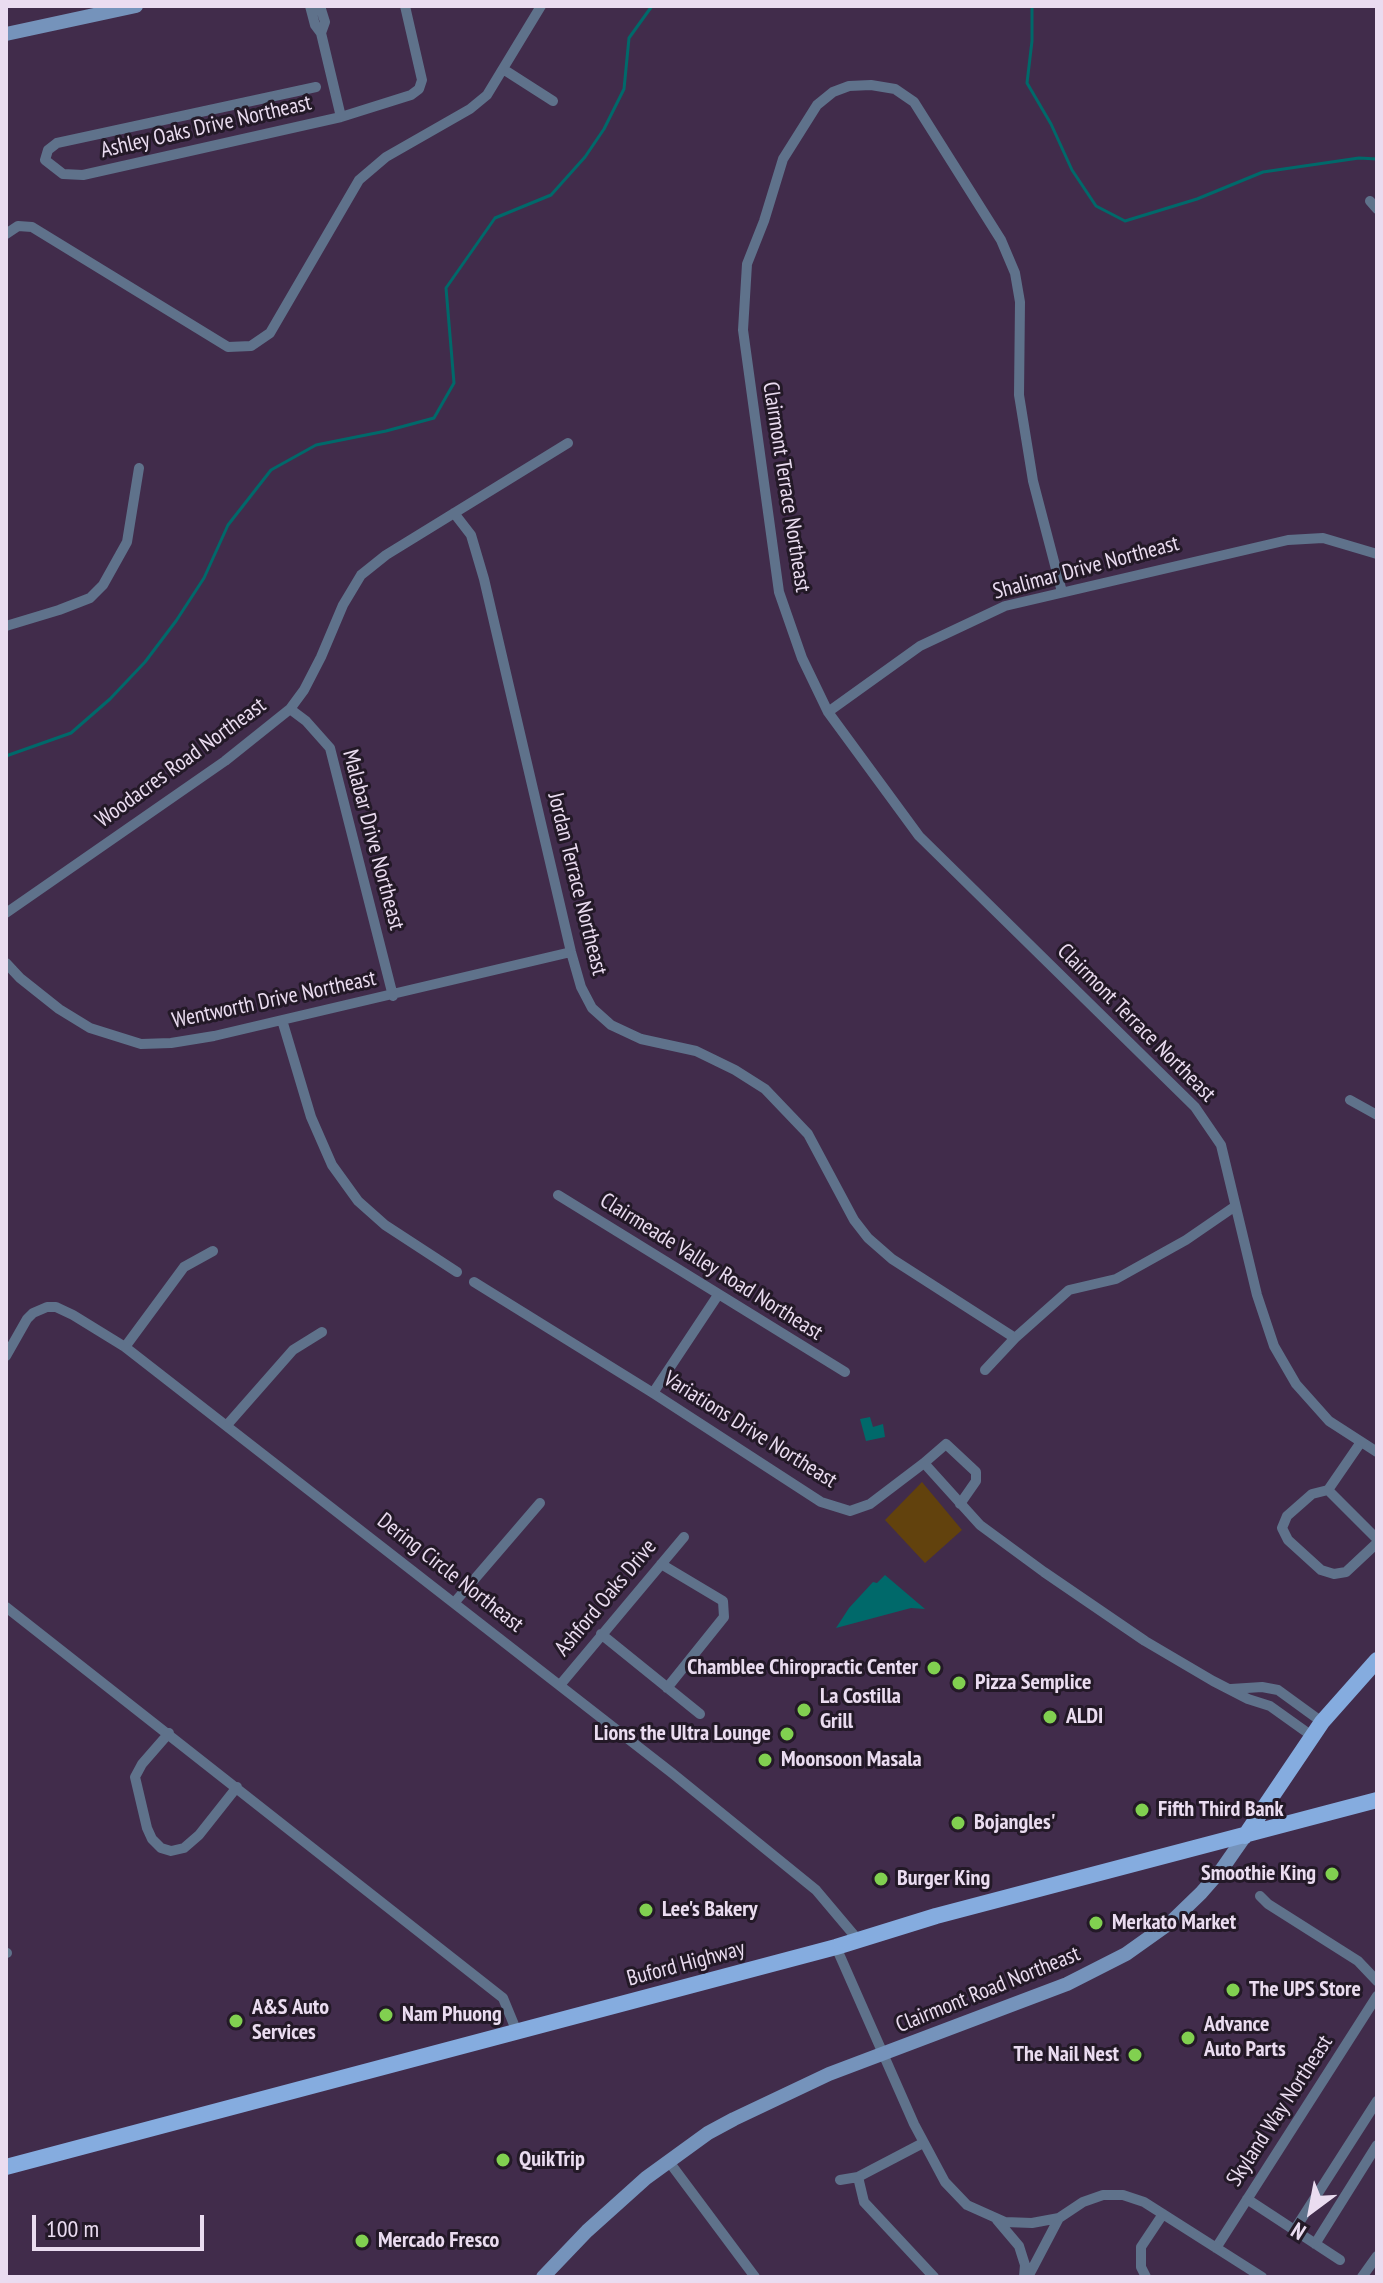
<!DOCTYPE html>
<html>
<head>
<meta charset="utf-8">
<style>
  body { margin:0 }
  #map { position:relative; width:1383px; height:2283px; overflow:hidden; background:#412c4b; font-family:"PT Sans Narrow",sans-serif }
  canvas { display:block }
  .frame { position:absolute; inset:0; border:8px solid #eadcf0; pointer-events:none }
  .north { position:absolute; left:1271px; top:2171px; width:80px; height:80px; -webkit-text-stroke:6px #231927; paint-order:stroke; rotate:212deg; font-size:22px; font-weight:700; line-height:32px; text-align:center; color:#eadcf0 }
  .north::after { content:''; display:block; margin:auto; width:28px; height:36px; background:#eadcf0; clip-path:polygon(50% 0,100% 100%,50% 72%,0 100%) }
  .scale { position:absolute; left:32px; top:2215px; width:172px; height:36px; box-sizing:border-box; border:4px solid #eadcf0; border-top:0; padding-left:10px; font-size:24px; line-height:28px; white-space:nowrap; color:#eadcf0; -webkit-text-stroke:6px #231927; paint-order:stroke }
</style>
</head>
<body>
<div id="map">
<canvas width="1383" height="2283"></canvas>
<div class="frame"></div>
<div class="north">N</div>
<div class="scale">100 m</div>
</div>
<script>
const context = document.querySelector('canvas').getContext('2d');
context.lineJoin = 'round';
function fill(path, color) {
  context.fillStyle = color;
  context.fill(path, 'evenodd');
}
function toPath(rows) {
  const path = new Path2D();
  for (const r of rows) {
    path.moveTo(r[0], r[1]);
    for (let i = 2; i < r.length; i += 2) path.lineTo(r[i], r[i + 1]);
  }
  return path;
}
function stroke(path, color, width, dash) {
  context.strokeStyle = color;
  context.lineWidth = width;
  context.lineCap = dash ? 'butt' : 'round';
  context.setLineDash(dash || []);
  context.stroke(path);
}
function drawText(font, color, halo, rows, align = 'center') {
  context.font = font + ' "PT Sans Narrow",sans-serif';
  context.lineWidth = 6;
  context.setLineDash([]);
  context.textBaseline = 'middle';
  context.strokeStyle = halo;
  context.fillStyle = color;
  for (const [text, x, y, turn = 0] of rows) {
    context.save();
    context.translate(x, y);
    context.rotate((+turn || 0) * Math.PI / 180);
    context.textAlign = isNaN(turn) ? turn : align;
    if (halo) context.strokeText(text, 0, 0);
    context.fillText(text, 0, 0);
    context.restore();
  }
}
fill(toPath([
  [922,1482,962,1530,925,1563,885,1520]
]), '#62420d');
fill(toPath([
  [870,1417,873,1427,883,1424,885,1437,866,1441,860,1419],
  [885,1575,925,1609,911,1608,836,1628,849,1608,873,1582,877,1583]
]), '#00696a');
stroke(toPath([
  [1032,6,1032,41,1027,83,1051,124,1072,170,1096,206,1125,221,1197,199,1263,172,1359,158,1377,159],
  [6,756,71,733,110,699,145,662,176,621,204,578,228,525,271,470,316,445,386,431,434,418,454,383,446,288,495,218,551,195,585,157,604,129,624,89,629,38,652,6]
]), '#00696a', 3);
stroke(toPath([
  [310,6,315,25,321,33,341,117,83,175,63,174,45,160,48,150,57,143,316,87],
  [320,6,325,22,321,33],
  [503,69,553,101],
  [341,117,411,95,419,89,422,80,405,6],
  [1370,201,1377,209],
  [6,234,18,226,32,227,228,347,251,346,270,333,359,180,386,157,470,109,487,95,541,6],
  [454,513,471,535,484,579,571,952,581,987,592,1008,611,1025,641,1039,696,1051,735,1070,765,1089,808,1134,854,1220,868,1238,892,1259,1015,1338],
  [1062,592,1033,481,1019,395,1020,302,1015,273,1001,240,914,102,895,89,871,85,849,86,833,92,817,105,783,159,764,221,747,264,743,330,779,592,802,658,828,712,919,836,1195,1107,1221,1145,1257,1295,1274,1346,1296,1384,1329,1421,1377,1452],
  [6,626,59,610,90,598,103,585,127,542,139,468],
  [290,709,306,721,330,748,393,996],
  [828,712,920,646,1005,606,1288,540,1323,538,1377,554],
  [6,913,225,761,290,709,304,690,321,657,343,605,361,575,386,555,568,443],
  [6,963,20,978,59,1009,90,1028,141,1044,171,1043,214,1036,571,952],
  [282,1020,311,1117,332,1165,358,1201,385,1225,457,1272],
  [1350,1100,1377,1115],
  [558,1195,845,1372],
  [474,1282,653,1393,821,1502,850,1511,870,1504,924,1463,980,1525,1044,1572,1145,1641,1213,1681,1248,1699,1270,1706,1312,1736],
  [125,1347,184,1267,213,1251],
  [6,1356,27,1319,33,1313,47,1307,56,1307,73,1315,125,1347,672,1773,816,1890,859,1941],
  [985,1370,1015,1338,1069,1290,1116,1279,1186,1240,1234,1207],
  [653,1393,718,1295],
  [227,1425,293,1350,322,1332],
  [1361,1442,1328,1490,1312,1494,1287,1516,1282,1528,1288,1540,1321,1570,1334,1574,1346,1572,1377,1543],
  [924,1463,946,1444,976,1472,976,1481,960,1504],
  [1328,1490,1377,1539],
  [661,1564,723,1601,724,1617,667,1688],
  [454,1603,540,1503],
  [6,1607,503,1998,517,2032],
  [601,1634,700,1714],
  [560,1685,684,1537],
  [1231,1689,1262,1687,1278,1690,1322,1722],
  [169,1733,142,1764,135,1777,147,1828,152,1839,161,1848,171,1851,184,1848,199,1835,237,1787],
  [1260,1896,1268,1904,1358,1961,1377,1981],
  [836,1947,914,2124,945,2182,967,2205,1005,2222,1032,2223,1059,2218],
  [6,1953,7,1953],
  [923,2143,858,2177,864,2202,934,2277],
  [670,2163,755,2277],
  [840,2180,858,2177],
  [1247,2199,1340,2260],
  [997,2220,1019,2246,1025,2265,1024,2277],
  [1295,2229,1377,2101],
  [1315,2244,1377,2145],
  [1216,2248,1377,1996],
  [1028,2277,1059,2218,1083,2202,1103,2195,1123,2195,1144,2202,1262,2277],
  [1146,2277,1141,2267,1141,2247,1163,2214],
  [1362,2277,1377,2256]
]), '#5f728b', 10);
stroke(toPath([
  [6,34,136,6],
  [543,2277,587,2231,646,2178,708,2133,734,2119,829,2074,1067,1984,1126,1954,1171,1922,1201,1893,1222,1869,1245,1836]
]), '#7593bb', 14);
stroke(toPath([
  [1245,1836,1322,1722,1377,1660],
  [6,2167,836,1947,936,1916,1377,1800]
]), '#85acdf', 16);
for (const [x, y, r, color] of [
  [934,1668,8,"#81d050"],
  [959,1683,8,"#81d050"],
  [804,1710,8,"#81d050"],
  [1050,1717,8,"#81d050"],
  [787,1734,8,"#81d050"],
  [765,1760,8,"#81d050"],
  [1142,1810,8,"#81d050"],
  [958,1823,8,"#81d050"],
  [1332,1874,8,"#81d050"],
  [881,1879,8,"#81d050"],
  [646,1910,8,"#81d050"],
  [1096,1923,8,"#81d050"],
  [1233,1990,8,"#81d050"],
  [386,2015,8,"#81d050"],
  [236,2021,8,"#81d050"],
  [1188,2038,8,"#81d050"],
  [1135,2055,8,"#81d050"],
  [503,2160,8,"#81d050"],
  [362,2241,8,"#81d050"]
]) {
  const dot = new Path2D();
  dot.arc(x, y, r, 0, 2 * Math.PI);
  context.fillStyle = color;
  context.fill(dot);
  stroke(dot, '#231927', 3);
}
drawText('22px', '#eadcf0', '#231927', [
  ["Ashley Oaks Drive Northeast",206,127,-13],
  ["Clairmont Terrace Northeast",786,487,81],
  ["Shalimar Drive Northeast",1086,568,-15],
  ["Woodacres Road Northeast",181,763,-36],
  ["Malabar Drive Northeast",373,840,75],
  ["Jordan Terrace Northeast",577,884,76],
  ["Wentworth Drive Northeast",274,1000,-12],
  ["Clairmont Terrace Northeast",1136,1023,45],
  ["Clairmeade Valley Road Northeast",711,1267,32],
  ["Variations Drive Northeast",750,1430,32],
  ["Dering Circle Northeast",450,1573,38],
  ["Ashford Oaks Drive",606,1598,-50],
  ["Buford Highway",686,1964,-15],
  ["Clairmont Road Northeast",988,1990,-22],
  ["Skyland Way Northeast",1280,2111,-57]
]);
drawText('bold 22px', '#eadcf0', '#231927', [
  ["Chamblee Chiropractic Center",918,1668,"right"],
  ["Pizza Semplice",975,1683],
  ["La Costilla",820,1697],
  ["Grill",820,1722],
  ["ALDI",1066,1717],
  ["Lions the Ultra Lounge",771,1734,"right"],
  ["Moonsoon Masala",781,1760],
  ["Fifth Third Bank",1158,1810],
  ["Bojangles'",974,1823],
  ["Smoothie King",1316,1874,"right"],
  ["Burger King",897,1879],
  ["Lee's Bakery",662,1910],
  ["Merkato Market",1112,1923],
  ["The UPS Store",1249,1990],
  ["A&S Auto",252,2008],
  ["Services",252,2033],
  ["Nam Phuong",402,2015],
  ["Advance",1204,2025],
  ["Auto Parts",1204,2050],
  ["The Nail Nest",1119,2055,"right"],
  ["QuikTrip",519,2160],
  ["Mercado Fresco",378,2241]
], 'left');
</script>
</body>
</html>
